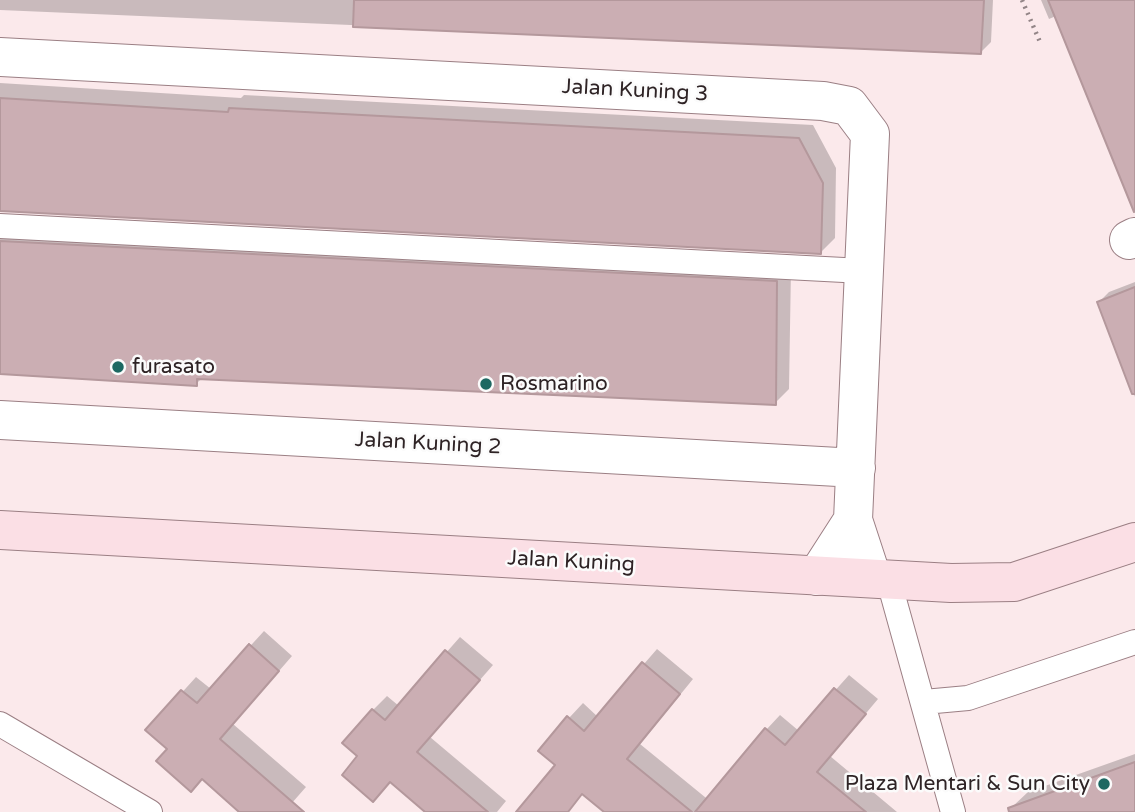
<!DOCTYPE html>
<html>
<head>
<meta charset="utf-8">
<style>
  body { margin:0 }
  canvas { display:block; background:#fbe9eb }
</style>
</head>
<body>
<canvas width="1135" height="812"></canvas>
<script>
const context = document.querySelector('canvas').getContext('2d');
context.lineJoin = 'round';
function fill(path, color) {
  context.fillStyle = color;
  context.fill(path, 'evenodd');
}
function toPath(rows) {
  const path = new Path2D();
  for (const r of rows) {
    path.moveTo(r[0], r[1]);
    for (let i = 2; i < r.length; i += 2) path.lineTo(r[i], r[i + 1]);
  }
  return path;
}
function stroke(path, color, width, dash) {
  context.strokeStyle = color;
  context.lineWidth = width;
  context.lineCap = dash ? 'butt' : 'round';
  context.setLineDash(dash || []);
  context.stroke(path);
}
function drawText(font, color, halo, rows, align = 'center') {
  context.font = font + ' "Varela Round",sans-serif';
  context.lineWidth = 5;
  context.setLineDash([]);
  context.textBaseline = 'middle';
  context.strokeStyle = halo;
  context.fillStyle = color;
  for (const [text, x, y, turn = 0] of rows) {
    context.save();
    context.translate(x, y);
    context.rotate((+turn || 0) * Math.PI / 180);
    context.textAlign = isNaN(turn) ? turn : align;
    if (halo) context.strokeText(text, 0, 0);
    context.fillText(text, 0, 0);
    context.restore();
  }
}
fill(toPath([
  [0,0,993,0,991,42,981,52,0,10],
  [1041,0,1135,0,1135,152,1056,16,1049,19],
  [0,83,241,98,244,95,813,125,836,168,835,238,821,252,0,210],
  [0,216,791,268,789,389,775,403,202,378,196,384,0,372],
  [1135,282,1135,397,1099,302,1109,292],
  [264,631,292,656,233,724,306,787,284,812,242,812,148,730,196,677,211,689],
  [460,637,493,665,430,737,506,801,497,812,428,812,360,756,373,710,387,696,399,706],
  [657,649,693,679,640,744,711,802,703,812,607,812,557,765,569,718,583,703,598,717],
  [849,675,878,699,830,756,897,812,766,812,766,730,780,715,799,731],
  [1135,754,1135,812,1014,812,1012,807,1028,792]
]), '#0003');
const building = toPath([
  [354,0,984,0,981,54,353,27,354,0],
  [1048,0,1135,0,1135,211,1134,212,1048,0],
  [0,98,228,112,229,108,799,138,823,183,821,254,0,211,0,98],
  [0,241,777,281,776,405,197,379,197,386,0,374,0,241],
  [1135,287,1135,394,1132,394,1097,302,1135,287],
  [249,644,279,671,220,739,304,812,239,812,202,779,191,792,156,761,167,749,145,730,181,690,197,703,249,644],
  [445,650,480,680,417,752,488,812,425,812,390,782,373,802,342,775,357,756,342,743,372,709,385,720,445,650],
  [642,662,680,694,627,759,692,812,604,812,582,794,568,812,516,812,555,765,538,751,567,716,584,731,642,662],
  [834,688,866,714,817,772,866,812,695,812,765,728,785,745,834,688],
  [1135,762,1135,812,1009,812,1008,808,1135,762]
]);
fill(building, '#cbaeb3');
stroke(building, '#b4989c', 2);
const lane = toPath([
  [0,226,863,271],
  [888,578,953,812],
  [924,702,968,698,1135,642],
  [0,724,150,812]
]);
const street = toPath([
  [0,57,823,101,849,106,870,134,853,520,872,578],
  [1129,240,1135,237],
  [0,420,856,468],
  [817,576,853,520]
]);
const secondary = toPath([
  [0,530,951,583,1014,582,1135,542]
]);
stroke(lane, '#9b7f84', 26);
stroke(street, '#9b7f84', 40);
stroke(secondary, '#9b7f84', 40);
stroke(toPath([
  [1022,0,1040,42]
]), '#938587', 4.5, [2, 5]);
stroke(lane, '#fff', 24);
stroke(street, '#fff', 38);
stroke(secondary, '#fbdfe5', 38);
for (const [x, y, r, color] of [
  [118,367,7,"#1d6862"],
  [486,384,7,"#1d6862"],
  [1104,784,7,"#1d6862"]
]) {
  const dot = new Path2D();
  dot.arc(x, y, r, 0, 2 * Math.PI);
  context.fillStyle = color;
  context.fill(dot);
  stroke(dot, '#fbfbfb', 2.5);
}
drawText('21px', '#2e2325', '#fbfbfb', [
  ["Jalan Kuning 3",635,91,3],
  ["Jalan Kuning 2",428,444,3],
  ["Jalan Kuning",571,562,3]
]);
drawText('21px', '#2e2325', '#fbfbfb', [
  ["furasato",132,367],
  ["Rosmarino",500,384],
  ["Plaza Mentari & Sun City",1090,784,"right"]
], 'left');
</script>
</body>
</html>
